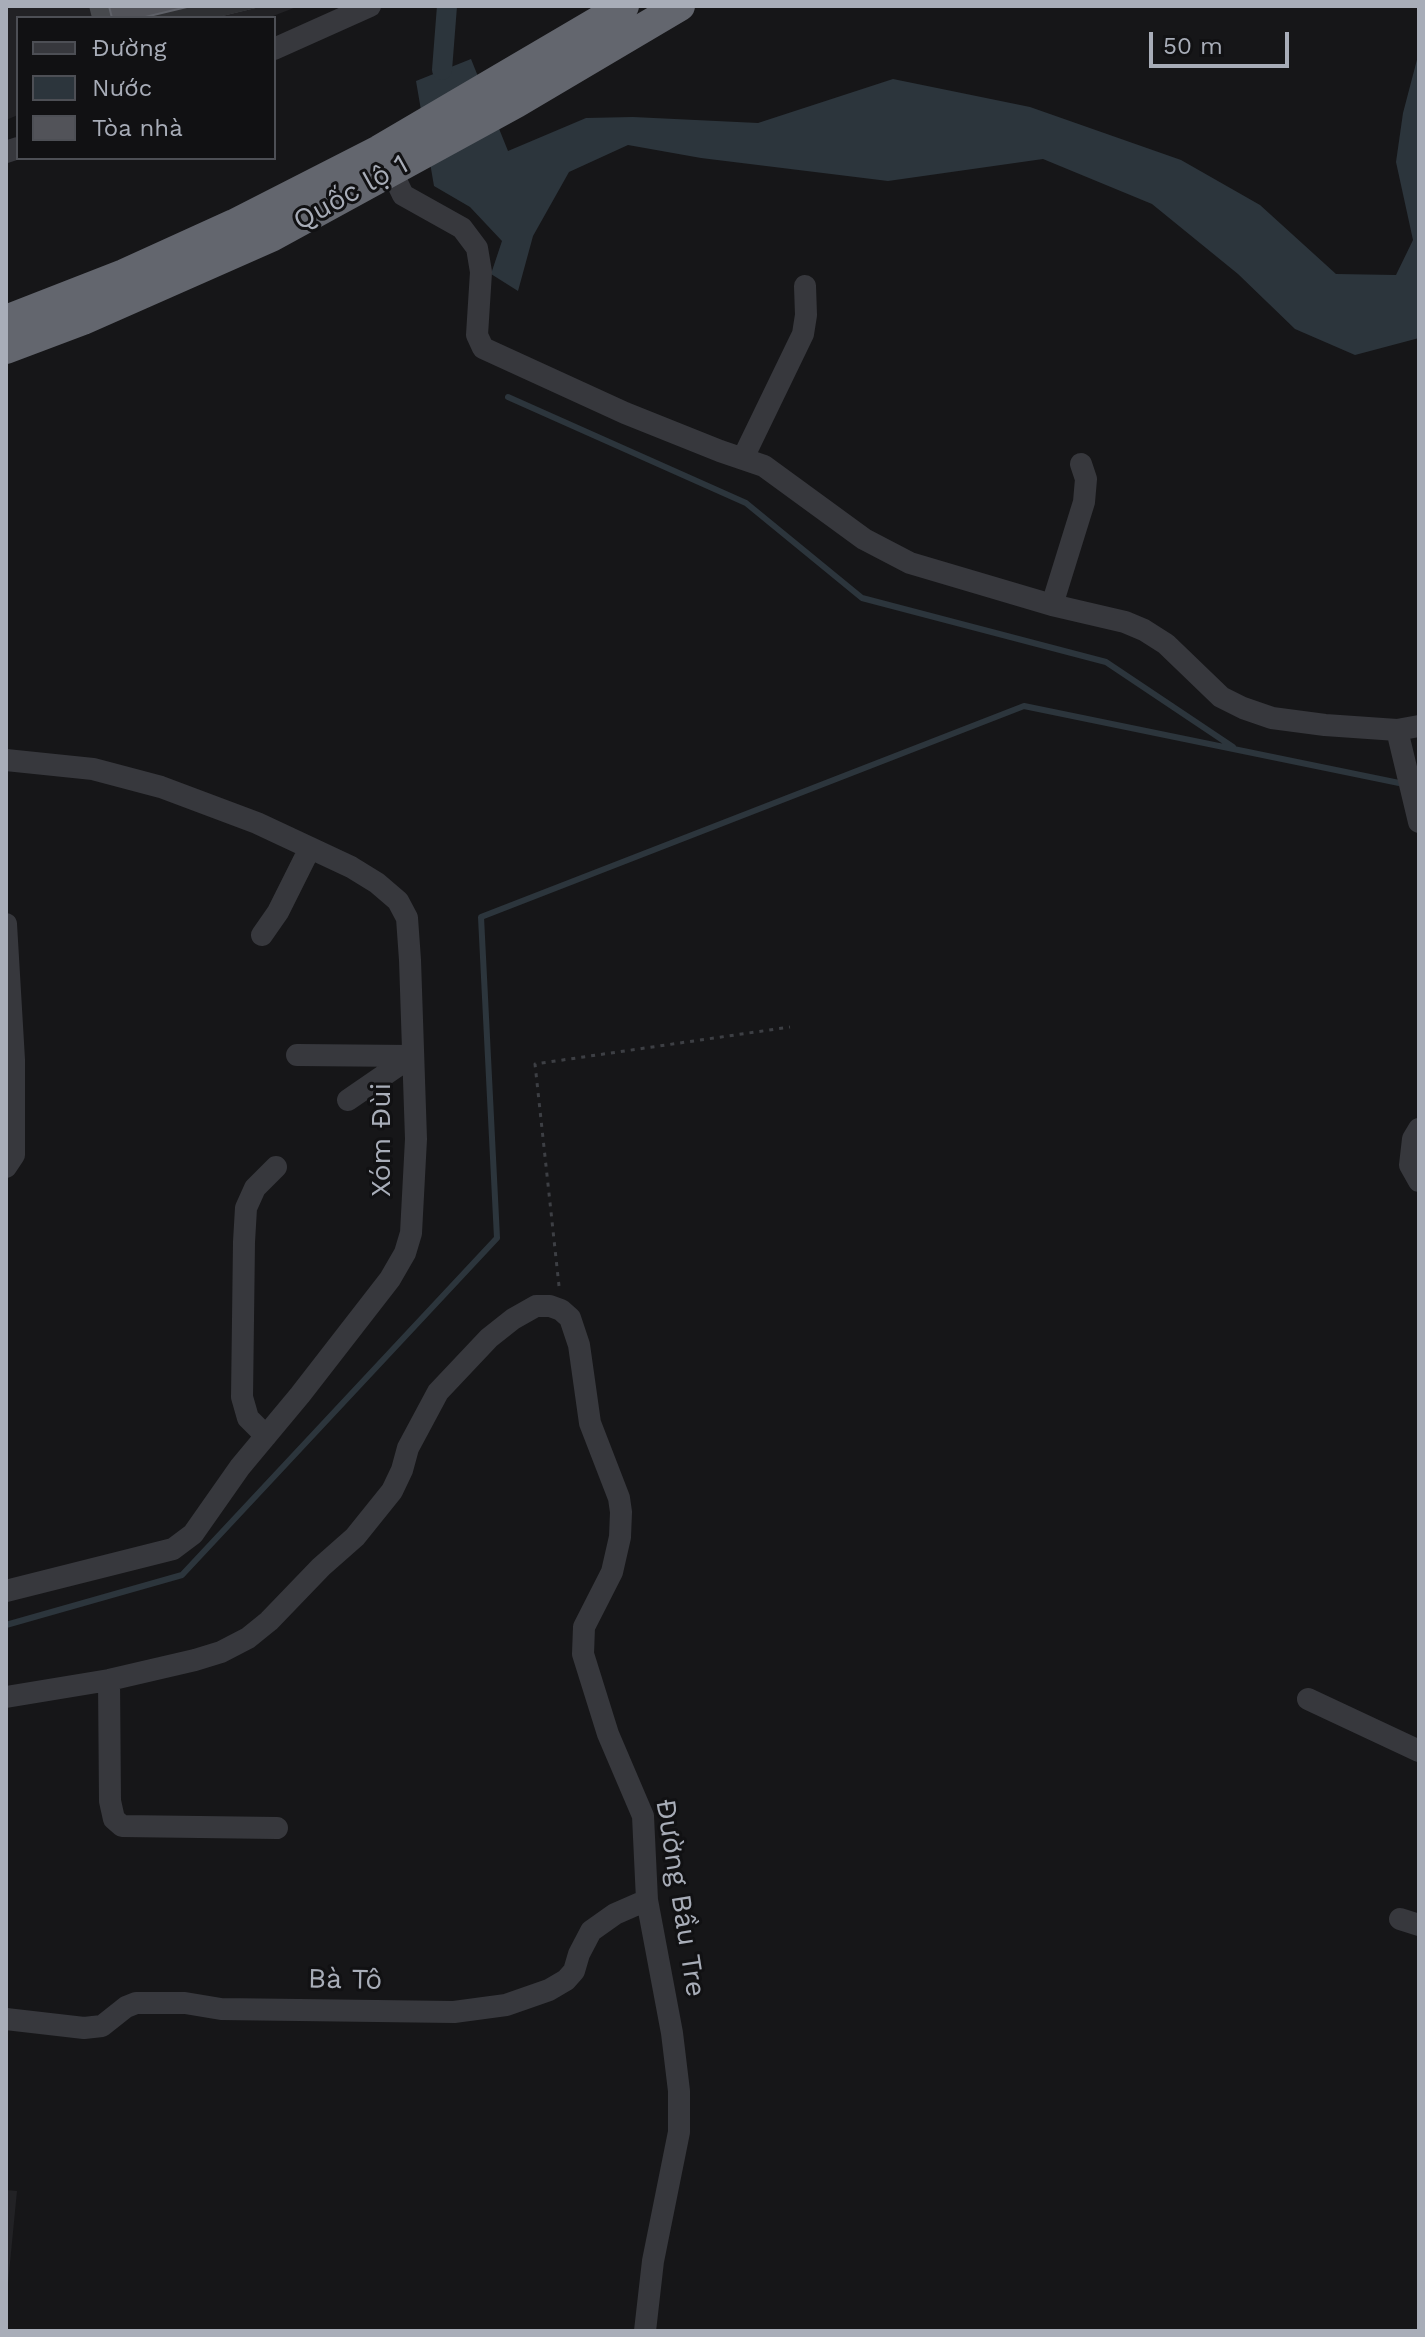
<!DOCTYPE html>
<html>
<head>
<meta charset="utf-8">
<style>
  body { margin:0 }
  #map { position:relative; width:1425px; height:2337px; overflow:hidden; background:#161618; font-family:"Work Sans",sans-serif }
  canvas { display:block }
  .frame { position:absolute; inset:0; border:8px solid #a8adb8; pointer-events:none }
  .legend { position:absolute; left:16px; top:16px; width:260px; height:144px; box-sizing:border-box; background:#111113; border:2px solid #4d4f55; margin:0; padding:10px 14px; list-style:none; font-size:24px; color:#a8adb8 }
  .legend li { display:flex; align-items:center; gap:16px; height:40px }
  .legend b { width:40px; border:2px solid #4d4f55 }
  .scale { position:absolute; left:1149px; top:32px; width:140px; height:36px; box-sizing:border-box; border:4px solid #a8adb8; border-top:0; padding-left:10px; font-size:24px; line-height:28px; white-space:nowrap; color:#a8adb8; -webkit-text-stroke:6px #111113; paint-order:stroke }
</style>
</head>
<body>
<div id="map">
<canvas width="1425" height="2337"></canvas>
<div class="frame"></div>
<ul class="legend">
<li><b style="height:10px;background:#37383d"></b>Đường</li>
<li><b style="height:22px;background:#2c353c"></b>Nước</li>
<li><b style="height:22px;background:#525359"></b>Tòa nhà</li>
</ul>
<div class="scale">50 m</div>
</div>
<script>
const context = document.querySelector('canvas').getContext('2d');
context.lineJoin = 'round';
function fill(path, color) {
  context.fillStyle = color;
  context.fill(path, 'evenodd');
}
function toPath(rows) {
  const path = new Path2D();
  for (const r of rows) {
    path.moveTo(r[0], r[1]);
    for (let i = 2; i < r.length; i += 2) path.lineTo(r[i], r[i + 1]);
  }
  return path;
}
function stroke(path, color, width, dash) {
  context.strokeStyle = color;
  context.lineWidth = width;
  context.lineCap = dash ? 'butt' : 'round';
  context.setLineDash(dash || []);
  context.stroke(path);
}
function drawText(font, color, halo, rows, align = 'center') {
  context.font = font + ' "Work Sans",sans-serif';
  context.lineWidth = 6;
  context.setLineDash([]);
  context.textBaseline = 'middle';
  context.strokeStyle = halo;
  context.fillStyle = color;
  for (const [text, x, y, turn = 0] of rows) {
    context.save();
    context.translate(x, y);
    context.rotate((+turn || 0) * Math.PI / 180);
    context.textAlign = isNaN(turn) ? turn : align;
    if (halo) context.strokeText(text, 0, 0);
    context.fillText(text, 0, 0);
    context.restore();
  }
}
fill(toPath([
  [6,6,299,6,268,18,18,18,18,115,6,120],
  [6,2190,17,2191,6,2304]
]), '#222225');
fill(toPath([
  [1419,52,1419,338,1355,355,1295,329,1238,274,1152,204,1043,159,888,181,701,158,628,145,569,172,533,236,518,291,491,274,502,241,470,207,434,186,416,81,471,59,508,151,586,118,633,117,758,123,893,79,1030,107,1181,160,1260,205,1336,274,1396,275,1413,240,1396,162,1403,113]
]), '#2c353c');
stroke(toPath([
  [508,397,746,503,862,598,1106,662,1233,747],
  [6,1625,182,1575,497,1238,481,917,1024,706,1404,784]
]), '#2c353c', 6);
stroke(toPath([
  [442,70,447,6]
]), '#2c353c', 20);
stroke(toPath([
  [559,1286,535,1064,790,1027]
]), '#3d3f44', 3, [4, 6]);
stroke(toPath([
  [274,49,370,6],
  [6,152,18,148],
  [392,172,403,195,462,228,477,248,481,272,477,335,483,348,625,413,720,451,764,466,864,539,910,563,1052,605,1125,622,1144,630,1166,644,1221,697,1243,708,1272,718,1325,725,1397,730,1419,726],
  [743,458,803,334,806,315,805,286],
  [1052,605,1084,502,1086,479,1081,464],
  [1397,730,1419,822],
  [6,760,93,769,161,787,257,823,351,867,377,883,398,901,407,918,410,960,416,1139,411,1233,405,1253,390,1279,300,1395,240,1467,193,1534,173,1549,6,1591],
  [6,924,14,1060,14,1155,6,1167],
  [262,935,278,912,310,848],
  [297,1055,412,1056,348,1100],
  [1419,1129,1413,1139,1410,1165,1419,1181],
  [266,1436,248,1418,242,1397,244,1242,246,1208,255,1188,276,1167],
  [109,1680,110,1801,114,1819,122,1826,277,1828],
  [6,1697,109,1680,195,1660,221,1652,248,1638,269,1621,321,1567,355,1537,392,1491,402,1470,408,1448,438,1392,489,1338,513,1319,536,1306,550,1306,561,1310,570,1318,579,1345,590,1423,619,1498,621,1512,620,1537,612,1572,584,1627,583,1654,608,1734,643,1816,647,1900,672,2033,679,2091,679,2132,653,2261,645,2331],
  [1308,1699,1419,1751],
  [1400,1919,1419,1925],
  [6,2019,84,2028,102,2026,126,2007,136,2003,185,2003,221,2009,454,2012,506,2005,549,1990,566,1980,574,1971,579,1954,591,1931,615,1914,647,1900]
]), '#37383d', 22);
stroke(toPath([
  [6,320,124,274,234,224,379,150,624,6],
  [6,349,83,320,271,237,516,103,680,6]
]), '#63666e', 30);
fill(toPath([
  [89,6,264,6,214,18,92,18]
]), '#47494d');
fill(toPath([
  [191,6,264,6,214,18,141,18]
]), '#2f3033');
const building = toPath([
  [109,6,191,6,141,18,112,18,109,6]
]);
fill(building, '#525359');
stroke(building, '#5f6168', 2);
drawText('28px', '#a8adb8', '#111113', [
  ["Quốc lộ 1",351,193,-29],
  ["Xóm Đùi",382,1140,-90],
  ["Đường Bầu Tre",680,1898,81],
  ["Bà Tô",345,1980,1]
]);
</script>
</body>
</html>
